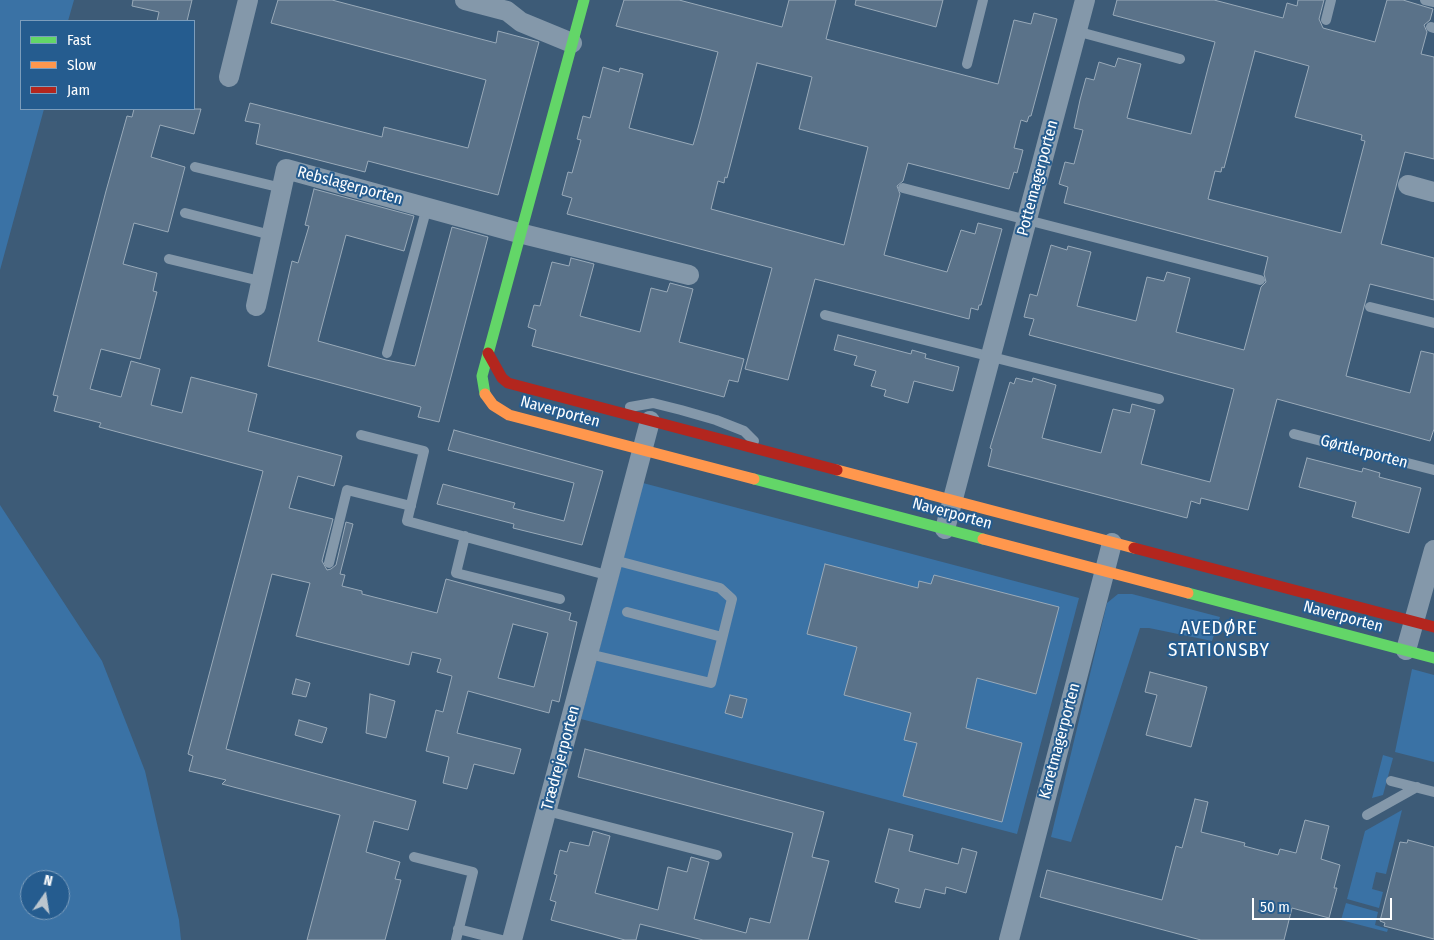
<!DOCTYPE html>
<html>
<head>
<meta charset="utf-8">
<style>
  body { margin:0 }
  #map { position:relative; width:1434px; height:940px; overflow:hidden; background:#3d5b77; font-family:"Fira Sans Condensed",sans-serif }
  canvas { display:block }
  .legend { position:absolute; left:20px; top:20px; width:175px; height:90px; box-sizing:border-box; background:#255c8f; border:1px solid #7c9dbc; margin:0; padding:6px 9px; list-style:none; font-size:15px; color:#fff }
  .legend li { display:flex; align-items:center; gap:10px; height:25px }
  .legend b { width:25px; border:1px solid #7c9dbc }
  .north { position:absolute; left:20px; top:870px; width:50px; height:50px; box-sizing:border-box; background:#255c8f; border:1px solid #7c9dbc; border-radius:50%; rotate:13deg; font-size:14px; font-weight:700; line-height:20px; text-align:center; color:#fff }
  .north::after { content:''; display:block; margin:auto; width:18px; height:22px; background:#bbc6cf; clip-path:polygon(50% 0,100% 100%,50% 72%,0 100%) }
  .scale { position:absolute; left:1252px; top:898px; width:140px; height:22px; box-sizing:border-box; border:2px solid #fff; border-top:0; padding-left:6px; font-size:15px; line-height:18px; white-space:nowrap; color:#fff; -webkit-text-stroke:4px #255c8f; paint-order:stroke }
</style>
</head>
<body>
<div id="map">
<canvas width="1434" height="940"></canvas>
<ul class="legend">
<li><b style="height:6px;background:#63d668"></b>Fast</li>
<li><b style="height:6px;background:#ff974d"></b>Slow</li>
<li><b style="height:6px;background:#b3261e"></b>Jam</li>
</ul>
<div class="north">N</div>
<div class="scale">50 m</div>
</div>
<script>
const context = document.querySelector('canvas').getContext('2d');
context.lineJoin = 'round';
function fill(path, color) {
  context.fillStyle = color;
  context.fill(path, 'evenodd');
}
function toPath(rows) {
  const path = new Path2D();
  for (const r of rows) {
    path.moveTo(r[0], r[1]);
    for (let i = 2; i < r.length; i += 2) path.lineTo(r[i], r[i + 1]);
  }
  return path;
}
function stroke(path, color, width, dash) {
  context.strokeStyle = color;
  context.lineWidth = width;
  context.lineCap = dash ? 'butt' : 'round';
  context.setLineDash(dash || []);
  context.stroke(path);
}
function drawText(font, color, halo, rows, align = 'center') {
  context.font = font + ' "Fira Sans Condensed",sans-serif';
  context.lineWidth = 4;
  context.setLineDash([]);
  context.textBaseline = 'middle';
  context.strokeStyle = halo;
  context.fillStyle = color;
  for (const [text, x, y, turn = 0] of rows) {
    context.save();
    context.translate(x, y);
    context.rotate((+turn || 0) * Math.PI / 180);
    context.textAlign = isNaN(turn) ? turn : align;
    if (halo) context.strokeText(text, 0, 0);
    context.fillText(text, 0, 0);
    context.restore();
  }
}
fill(toPath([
  [0,0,74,0,68,21,21,21,21,109,44,109,0,270],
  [643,483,1079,598,1017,834,581,719],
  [0,505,102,661,145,771,179,920,181,940,0,940],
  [30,880,60,880,60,910,30,910],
  [1118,594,1132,594,1220,617,1212,641,1149,628,1140,628,1071,842,1051,837,1107,603],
  [1412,669,1434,675,1434,762,1395,752],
  [1383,755,1393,758,1383,795,1372,798],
  [1402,810,1386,874,1376,872,1372,889,1383,892,1379,908,1347,899,1365,831],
  [1346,903,1378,912,1375,925,1388,929,1387,932,1341,920]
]), '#3a72a5');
const building = toPath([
  [133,0,192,0,187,21,157,21,159,12,132,6,133,0],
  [278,0,332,0,496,43,498,31,539,42,498,195,368,161,365,172,256,144,260,124,245,121,250,103,382,137,384,127,468,148,486,80,271,23,278,0],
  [624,0,679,0,782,27,789,0,836,0,826,39,998,84,1014,20,1031,24,1034,13,1057,19,1031,116,1029,116,1027,122,1021,120,1014,148,1023,150,1017,173,1014,172,1009,189,908,163,903,181,897,186,900,194,884,255,947,272,961,230,975,234,978,223,1002,229,981,305,979,305,978,310,971,308,969,319,815,279,788,380,745,369,772,268,567,214,572,198,562,195,568,172,572,173,581,140,577,139,583,116,590,118,603,67,619,72,620,68,643,74,629,128,693,145,698,128,718,52,616,26,624,0],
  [757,63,812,77,799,129,868,147,844,245,711,209,718,181,724,183,725,177,727,178,757,63],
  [856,0,943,0,936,27,855,5,856,0],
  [1117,0,1214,0,1283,18,1287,3,1297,6,1298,0,1324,0,1319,19,1323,28,1375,42,1387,0,1403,0,1433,9,1430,20,1424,25,1427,32,1421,54,1434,57,1434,159,1405,152,1381,244,1434,258,1434,300,1370,284,1346,376,1410,393,1421,351,1434,354,1434,429,1430,441,1277,399,1248,510,1201,498,1200,504,1191,501,1187,518,988,466,992,449,990,448,1010,382,1014,384,1016,378,1032,382,1033,378,1056,385,1042,438,1101,453,1113,409,1130,413,1132,404,1155,410,1141,464,1210,482,1234,389,1029,335,1034,319,1024,317,1030,294,1037,296,1051,245,1067,250,1068,246,1091,252,1077,306,1136,321,1147,277,1164,281,1167,272,1190,278,1176,332,1244,350,1261,287,1266,282,1264,274,1268,257,1064,203,1068,187,1059,184,1065,162,1074,164,1083,130,1074,128,1080,100,1086,78,1094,80,1099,62,1115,67,1118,58,1141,64,1127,118,1191,134,1208,68,1215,42,1113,15,1117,0],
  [1255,51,1309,66,1295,117,1362,135,1361,140,1365,141,1341,233,1208,199,1215,171,1221,172,1222,167,1224,168,1255,51],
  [134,109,201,109,194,134,160,125,151,157,185,167,168,232,134,223,123,264,157,273,153,291,157,292,140,359,101,349,90,389,121,397,131,361,160,369,151,405,182,413,191,377,257,394,248,431,342,456,334,486,298,476,289,508,333,519,322,561,327,570,331,569,336,565,346,522,353,524,340,574,345,575,342,586,362,591,362,594,437,613,446,579,571,613,569,620,577,622,559,702,552,700,549,713,468,691,457,733,521,749,514,774,474,764,467,789,443,783,449,757,426,751,436,710,443,712,452,676,437,672,441,659,412,652,409,665,296,636,310,583,272,574,226,749,416,801,408,830,374,821,366,852,400,862,395,879,401,880,385,940,307,940,340,815,222,784,226,780,189,771,193,756,188,754,263,471,99,427,101,423,54,411,58,396,53,395,106,191,127,116,132,117,134,109],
  [513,624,548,633,534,687,498,678,513,624],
  [314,189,414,216,404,251,346,235,318,341,386,360,415,366,452,227,488,237,439,422,418,417,421,407,268,366,292,261,298,263,309,226,305,225,314,189],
  [571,258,594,264,580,316,640,332,651,288,667,292,670,283,693,289,679,342,744,359,738,382,729,380,724,397,532,346,536,330,528,327,534,305,540,306,552,262,569,266,571,258],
  [838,335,911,354,912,350,926,354,925,358,959,367,953,391,914,381,908,403,884,396,886,390,871,386,876,371,854,365,857,356,834,350,838,335],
  [454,430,603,471,582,545,513,528,514,524,437,504,443,484,515,503,513,508,564,521,574,483,448,450,454,430],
  [1307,458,1362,472,1363,468,1380,473,1379,477,1421,488,1409,533,1352,517,1356,502,1299,487,1307,458],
  [825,564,918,588,919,581,931,584,934,575,1059,607,1036,694,977,678,966,728,1022,743,1002,822,903,796,917,743,904,740,911,713,844,695,857,647,807,634,825,564],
  [1150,672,1207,687,1191,747,1146,735,1157,695,1145,692,1150,672],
  [296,679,310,683,306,697,292,694,296,679],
  [370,694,395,701,386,738,366,733,370,694],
  [730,695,747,699,742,718,725,713,730,695],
  [299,720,327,728,322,743,295,735,299,720],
  [585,749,824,812,812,857,829,861,808,940,703,940,640,924,636,940,625,940,551,920,556,902,550,900,557,875,554,874,560,850,567,852,570,842,589,846,593,831,610,836,595,893,658,910,668,867,687,872,691,857,709,862,694,919,746,933,750,918,770,923,793,833,578,777,585,749],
  [1195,799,1208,802,1201,832,1245,843,1244,846,1278,855,1280,849,1296,853,1305,820,1329,826,1321,859,1340,865,1334,888,1337,888,1329,918,1292,908,1284,940,1201,940,1040,897,1047,870,1162,900,1176,846,1182,848,1195,799],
  [889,829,913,835,909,851,958,864,962,848,977,852,966,893,946,887,945,894,925,889,920,908,895,902,899,889,875,882,889,829],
  [1408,840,1434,847,1434,939,1384,926,1385,923,1380,921,1400,842,1407,843,1408,840]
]);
fill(building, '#5a7289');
stroke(building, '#99aab9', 1);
stroke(toPath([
  [1425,0,1434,2],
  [1326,20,1331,0],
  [1431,27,1434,28],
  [1076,31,1180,59],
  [967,64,983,0],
  [195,167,282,188],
  [903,188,1260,280],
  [185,213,271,235],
  [169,259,260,281],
  [1370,307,1434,323],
  [825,315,1159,399],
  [387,353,427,207],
  [630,407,653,403,681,410,716,420,744,431,754,441],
  [1294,434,1434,470],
  [361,435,424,451,407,521,610,576],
  [465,536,456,573,560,599],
  [329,563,347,490,411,506],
  [627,612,722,637],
  [589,654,711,683,732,599,720,588,614,560],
  [1391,781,1434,792],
  [547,811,717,855],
  [1367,815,1417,787],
  [414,857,473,872,456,940],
  [458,929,502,940]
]), '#8498aa', 10);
stroke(toPath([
  [465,0,507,11,521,22,572,43],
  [229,77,248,0],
  [1408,185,1434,192],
  [256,306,286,169,519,233,689,275],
  [945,529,1085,0],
  [1406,650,1434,550],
  [512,940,650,421],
  [1009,940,1112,543]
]), '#8498aa', 20);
stroke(toPath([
  [485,394,482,376,584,0],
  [754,479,983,539],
  [1188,593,1434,658]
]), '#63d668', 11);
stroke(toPath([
  [485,394,493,405,509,415,754,479],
  [837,470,1134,548],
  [983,539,1188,593]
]), '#ff974d', 11);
stroke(toPath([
  [488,353,502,378,508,383,837,470],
  [1134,548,1434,627]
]), '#b3261e', 11);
drawText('16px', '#fff', '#255c8f', [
  ["Pottemagerporten",1038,178,-75],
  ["Rebslagerporten",350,186,15],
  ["Naverporten",560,412,15],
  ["Gørtlerporten",1364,452,15],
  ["Naverporten",952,514,15],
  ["Naverporten",1343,617,15],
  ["Karetmagerporten",1060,741,-75],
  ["Trædrejerporten",561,758,-75]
]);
context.letterSpacing = '1px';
drawText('19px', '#fff', '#255c8f', [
  ["AVEDØRE",1219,629],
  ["STATIONSBY",1219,651]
]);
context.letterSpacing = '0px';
</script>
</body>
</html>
